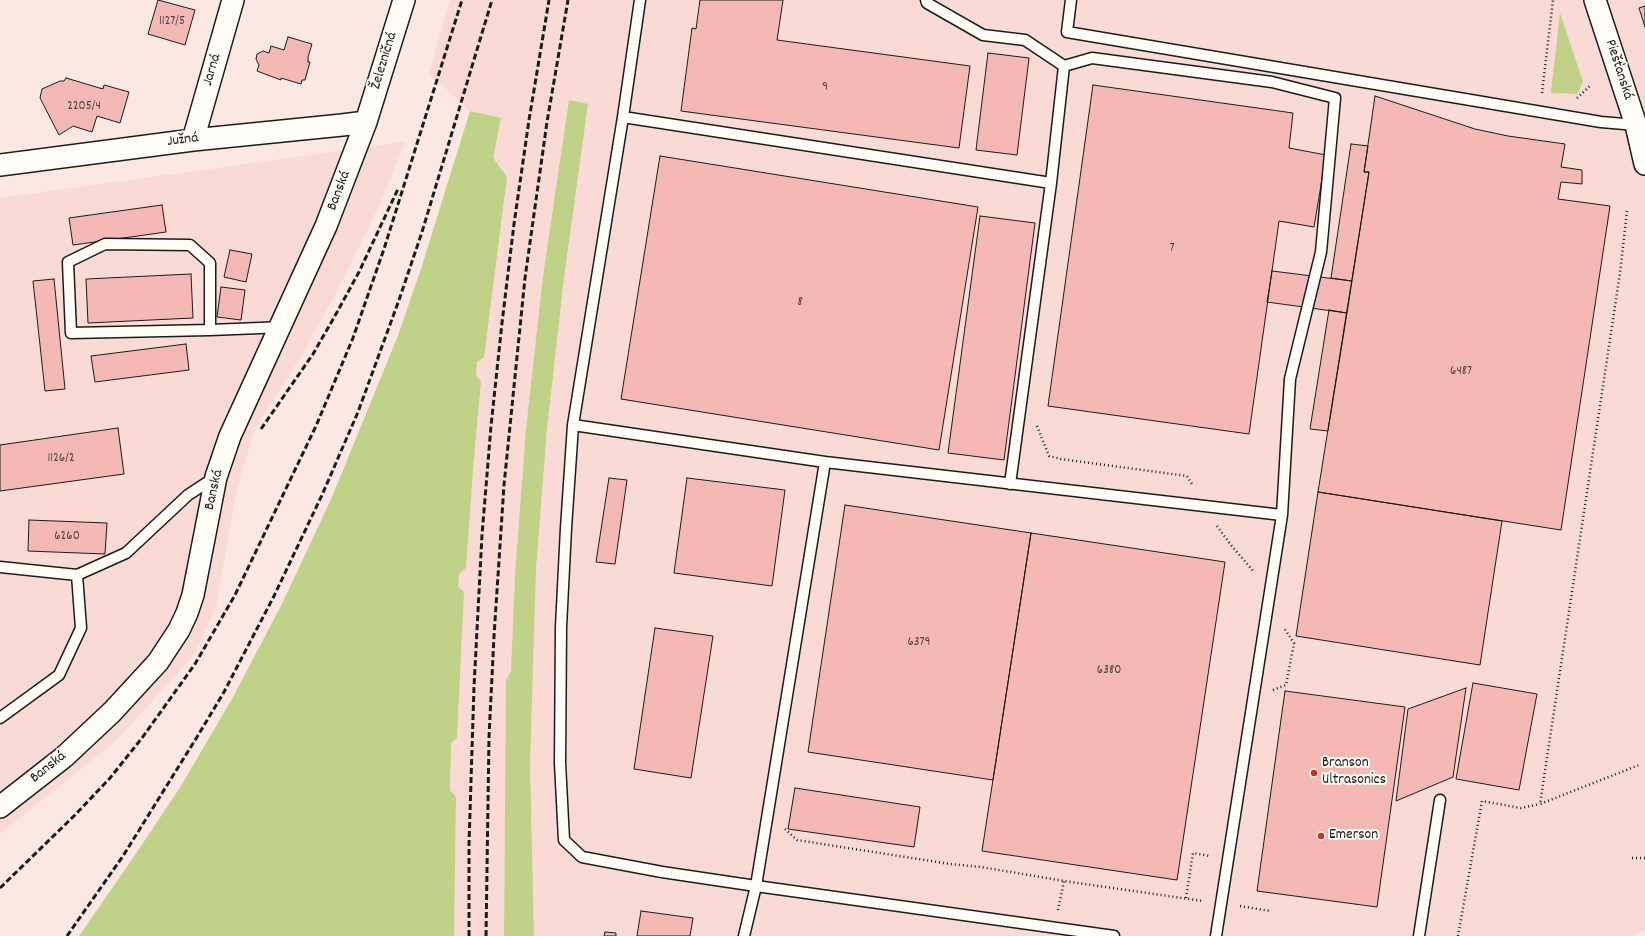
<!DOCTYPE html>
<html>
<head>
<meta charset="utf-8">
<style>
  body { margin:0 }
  canvas { display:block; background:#fbe8e3 }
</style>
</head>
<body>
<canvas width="1645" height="936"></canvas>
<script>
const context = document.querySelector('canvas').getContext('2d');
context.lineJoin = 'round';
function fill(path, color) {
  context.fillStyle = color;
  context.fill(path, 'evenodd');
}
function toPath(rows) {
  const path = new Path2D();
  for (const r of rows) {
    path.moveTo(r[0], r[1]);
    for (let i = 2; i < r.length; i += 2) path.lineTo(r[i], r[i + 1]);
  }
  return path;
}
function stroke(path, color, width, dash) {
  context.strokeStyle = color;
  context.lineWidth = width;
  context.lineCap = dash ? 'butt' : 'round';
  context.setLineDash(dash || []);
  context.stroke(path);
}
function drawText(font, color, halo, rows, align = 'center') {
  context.font = font + ' Dekko,sans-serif';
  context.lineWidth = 4;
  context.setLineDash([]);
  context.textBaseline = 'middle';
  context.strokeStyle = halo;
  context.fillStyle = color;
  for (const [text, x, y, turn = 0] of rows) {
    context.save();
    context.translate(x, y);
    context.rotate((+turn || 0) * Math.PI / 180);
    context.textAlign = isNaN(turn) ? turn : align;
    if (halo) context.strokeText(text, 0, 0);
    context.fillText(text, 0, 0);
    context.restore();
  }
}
fill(toPath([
  [450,0,1645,0,1645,929,1634,936,534,936,530,764,536,569,547,429,564,278,588,105,569,101,543,276,526,429,515,574,511,671,506,680,504,936,454,936,456,797,450,790,451,743,457,738,464,593,458,587,459,574,466,568,473,469,481,382,476,375,477,362,507,177,492,158,501,118,470,111,429,73],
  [405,142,380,204,335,295,301,357,263,415,253,435,236,494,216,607,194,655,115,742,0,834,0,198]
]), '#f9dad5');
fill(toPath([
  [1560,13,1583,82,1577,94,1551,93],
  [569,100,588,104,564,278,547,429,536,569,530,764,534,936,504,936,506,680,511,671,515,574,526,429,543,276],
  [470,111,501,118,493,158,507,177,484,357,477,362,476,375,481,382,473,469,466,568,459,574,458,587,464,592,457,738,451,743,450,790,456,797,454,936,79,936,131,861,181,786,233,697,283,602,332,497,397,338,421,269]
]), '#bfd287');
const building = toPath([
  [158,0,195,10,185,45,148,34,158,0],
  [700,0,783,0,777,40,970,66,959,148,681,111,692,28,696,29,700,0],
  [1645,6,1645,27,1639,8,1645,6],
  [288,37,312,44,308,57,308,62,310,62,305,80,302,80,301,84,281,78,281,80,257,71,259,65,256,59,257,54,263,51,269,53,271,46,284,50,288,37],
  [988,53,1029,58,1017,155,976,150,988,53],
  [66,78,103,89,104,85,129,92,120,123,97,116,92,132,73,126,59,135,40,98,42,89,60,81,64,81,66,78],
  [1093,85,1293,113,1289,148,1326,155,1314,227,1279,221,1249,434,1048,406,1093,85],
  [1375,96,1475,129,1508,136,1565,144,1561,167,1582,170,1582,184,1561,182,1558,199,1610,206,1561,530,1318,492,1369,172,1364,172,1375,96],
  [1351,144,1368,146,1364,172,1369,172,1352,281,1331,278,1351,144],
  [660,156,978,207,939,450,621,399,660,156],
  [162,205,166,232,73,245,69,218,162,205],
  [980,216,1035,223,1004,460,948,453,980,216],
  [230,250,252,254,246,282,224,277,230,250],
  [1272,271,1352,281,1347,313,1267,302,1272,271],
  [191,274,193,318,88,323,86,279,191,274],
  [54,279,65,389,45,391,33,281,54,279],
  [221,287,245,290,241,320,217,317,221,287],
  [1329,310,1347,313,1328,431,1310,429,1329,310],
  [186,344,189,370,95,382,91,356,186,344],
  [118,428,124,474,0,491,0,445,118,428],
  [609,478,627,480,615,564,596,562,609,478],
  [687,478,785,490,772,586,674,573,687,478],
  [1318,492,1502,521,1480,665,1296,636,1318,492],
  [845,505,1031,533,993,780,808,752,845,505],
  [29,520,107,523,105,554,28,551,29,520],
  [1031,533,1225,562,1177,880,982,851,1031,533],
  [655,628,713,636,691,778,634,769,655,628],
  [1473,683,1537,694,1519,790,1456,779,1473,683],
  [1466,688,1453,777,1396,801,1408,709,1466,688],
  [1285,691,1405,707,1377,907,1257,891,1285,691],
  [795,788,920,807,914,847,788,829,795,788],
  [641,911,693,918,690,936,637,936,641,911],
  [605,932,616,933,616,936,604,936,605,932]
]);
fill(building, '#f5b9b5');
stroke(building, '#1c1c1c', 1);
const service = toPath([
  [640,0,623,117,1051,183],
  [926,0,927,3,983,35,1025,40,1064,66,1051,183,1010,484],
  [1071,0,1067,32,1601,122,1636,125],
  [1064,66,1092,58,1272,82,1335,98,1321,252,1290,379,1282,515],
  [623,117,573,425,825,462],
  [210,330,210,263,190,245,105,244,68,262,71,333,210,330,260,328,280,327],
  [573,425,566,528,561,627,560,763,564,840,582,857,662,872,756,886,744,936],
  [0,567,77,575,126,553,188,495,214,478],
  [0,718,59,675,81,628,77,575],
  [1114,936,756,886,825,462,1282,515,1216,936],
  [1419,936,1440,800]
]);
const minor = toPath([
  [1595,0,1636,125,1645,164],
  [193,140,233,0],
  [0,165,193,140,342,125,366,122],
  [0,807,64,757,112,712,158,662,179,630,187,613,193,595,216,477,230,436,326,226,366,122,404,0]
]);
stroke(service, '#1c1c1c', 13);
stroke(minor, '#1c1c1c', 24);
stroke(toPath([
  [1542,93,1553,0],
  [1577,98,1590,86],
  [1627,211,1620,273,1540,804,1639,765],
  [1037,426,1049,456,1061,459,1187,476,1193,486],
  [1217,526,1231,545,1254,572],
  [1273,690,1286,685,1294,643,1284,628],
  [785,829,797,840,950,864,981,867,1064,881,1203,901],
  [1632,858,1645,858],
  [1186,898,1193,853,1210,856],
  [1240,906,1270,911],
  [1058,910,1064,881],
  [1458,936,1482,801,1521,808,1540,804]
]), '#1c1c1c', 2.5, [1, 3]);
stroke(service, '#fdfcf7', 10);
stroke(minor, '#fdfcf7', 21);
stroke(toPath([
  [261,429,313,354,336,314,359,272,398,189],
  [0,888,75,815,110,778,142,738,195,664,235,595,316,426,353,338,384,249,462,0],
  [67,936,123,856,197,737,224,692,274,596,322,495,358,412,399,300,422,232,492,0],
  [469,936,469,844,474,687,482,535,491,426,502,323,514,224,529,120,549,0],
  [486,936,489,737,494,636,504,485,525,278,547,122,568,0]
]), '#1c1c1c', 3, [6, 3]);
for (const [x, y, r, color] of [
  [1314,773,4,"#c8321e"],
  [1321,836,4,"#c8321e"]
]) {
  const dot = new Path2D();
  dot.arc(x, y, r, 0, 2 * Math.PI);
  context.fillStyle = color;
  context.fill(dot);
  stroke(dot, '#fdfcf7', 1.5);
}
drawText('13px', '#524342', null, [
  ["1127/5",172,22],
  ["9",825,88],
  ["2205/4",84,107],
  ["7",1172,249],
  ["8",800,303],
  ["6487",1461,372],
  ["1126/2",61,459],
  ["6260",67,537],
  ["6379",919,643],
  ["6380",1109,671]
]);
drawText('15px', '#1c1c1c', '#fdfcf7', [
  ["Železničná",385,61,-73],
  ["Jarná",213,70,-74],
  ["Piešťanská",1618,70,72],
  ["Južná",183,141,-7],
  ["Banská",340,191,-69],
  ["Banská",215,490,-77],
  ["Banská",49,768,-39]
]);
drawText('15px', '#1c1c1c', '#fdfcf7', [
  ["Branson",1322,764],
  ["Ultrasonics",1322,781],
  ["Emerson",1329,836]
], 'left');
</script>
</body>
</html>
